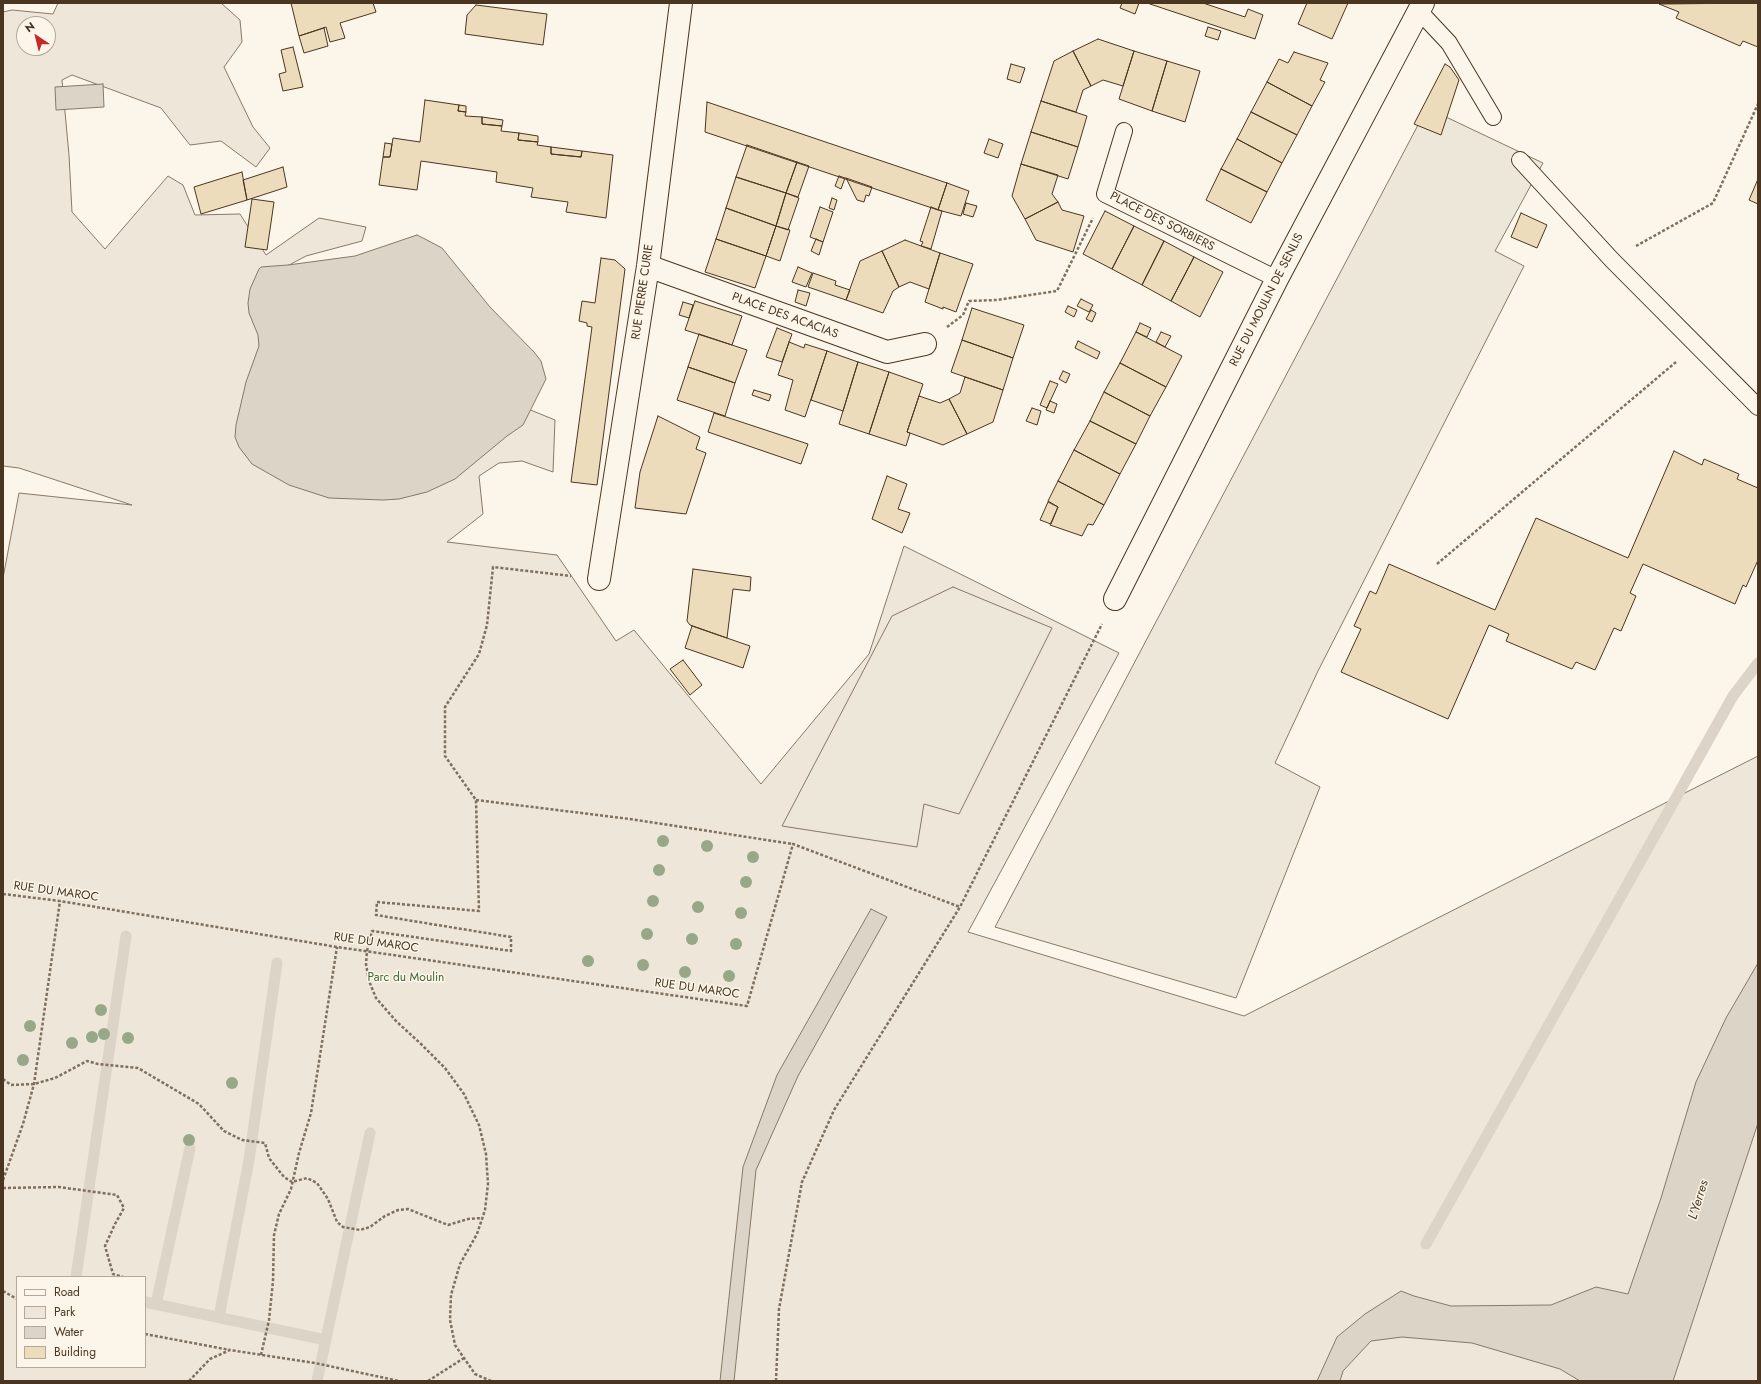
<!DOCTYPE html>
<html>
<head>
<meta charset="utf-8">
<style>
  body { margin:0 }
  #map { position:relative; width:1761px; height:1384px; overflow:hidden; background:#fbf6e9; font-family:Jost,sans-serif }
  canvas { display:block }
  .frame { position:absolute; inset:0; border:4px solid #4a3520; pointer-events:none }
  .legend { position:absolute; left:16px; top:1276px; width:130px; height:92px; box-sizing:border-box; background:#fbf6e9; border:1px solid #b4a999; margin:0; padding:5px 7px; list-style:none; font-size:12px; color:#4a3520 }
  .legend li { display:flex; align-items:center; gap:8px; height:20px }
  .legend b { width:20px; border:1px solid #b4a999 }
  .north { position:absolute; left:16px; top:16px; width:40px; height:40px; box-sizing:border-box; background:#fbf6e9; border:1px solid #b4a999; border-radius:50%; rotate:325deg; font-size:11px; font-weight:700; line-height:16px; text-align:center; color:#4a3520 }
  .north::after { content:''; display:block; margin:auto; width:14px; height:18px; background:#c62828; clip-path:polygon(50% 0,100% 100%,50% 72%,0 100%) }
</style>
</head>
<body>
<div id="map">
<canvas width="1761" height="1384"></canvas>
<div class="frame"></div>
<ul class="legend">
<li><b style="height:5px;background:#fbf6e9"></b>Road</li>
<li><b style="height:11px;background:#ede6d9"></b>Park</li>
<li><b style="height:11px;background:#dcd4c6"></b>Water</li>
<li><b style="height:11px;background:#ecdcbc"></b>Building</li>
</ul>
<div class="north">N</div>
</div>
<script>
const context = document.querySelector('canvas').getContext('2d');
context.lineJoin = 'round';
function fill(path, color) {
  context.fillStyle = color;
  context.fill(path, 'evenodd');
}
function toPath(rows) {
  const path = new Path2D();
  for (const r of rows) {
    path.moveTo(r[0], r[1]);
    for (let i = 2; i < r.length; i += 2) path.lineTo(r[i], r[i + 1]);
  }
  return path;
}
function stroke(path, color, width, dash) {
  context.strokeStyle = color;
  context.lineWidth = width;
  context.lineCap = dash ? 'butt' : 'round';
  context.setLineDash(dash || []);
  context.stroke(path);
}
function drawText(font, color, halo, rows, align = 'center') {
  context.font = font + ' Jost,sans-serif';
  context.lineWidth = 3;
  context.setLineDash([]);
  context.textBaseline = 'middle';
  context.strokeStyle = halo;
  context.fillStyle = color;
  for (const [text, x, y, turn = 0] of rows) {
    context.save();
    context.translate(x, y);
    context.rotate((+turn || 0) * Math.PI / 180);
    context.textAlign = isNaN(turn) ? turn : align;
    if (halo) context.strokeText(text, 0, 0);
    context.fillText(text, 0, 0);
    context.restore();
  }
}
const green = toPath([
  [58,3,221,3,240,20,242,42,224,67,253,127,270,148,256,167,221,141,190,145,161,108,72,75,62,80,69,155,72,212,105,249,168,176,183,185,195,215,240,214,266,255,319,218,366,227,362,241,306,256,265,278,506,400,555,420,553,472,522,461,499,463,479,476,483,514,447,542,557,555,616,641,634,630,761,784,869,654,904,546,1119,653,968,932,1244,1016,1758,756,1758,1381,3,1381,3,578,19,493,132,505,19,468,3,466,3,12,12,10,53,14,58,3],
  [24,24,48,24,48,48,24,48,24,24],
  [17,1277,145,1277,145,1367,17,1367,17,1277]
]);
fill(green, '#ede6d9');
stroke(green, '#887966', 1);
const parking = toPath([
  [1427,108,1543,163,1495,251,1524,266,1318,671,1275,763,1320,787,1236,998,995,927,1427,108],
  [953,587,1052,628,959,814,924,804,917,847,782,826,892,616,953,587]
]);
fill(parking, '#ede7d9');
stroke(parking, '#887966', 1);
const water = toPath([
  [103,84,104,107,56,110,55,87,103,84],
  [417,235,425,239,442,248,490,307,534,352,541,361,546,379,523,425,507,436,455,479,427,492,399,499,383,500,329,498,289,485,252,464,239,447,235,437,236,425,246,382,259,346,258,335,249,313,248,303,250,289,259,269,261,267,288,265,355,256,417,235],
  [871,909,887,917,798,1076,756,1170,734,1381,720,1381,743,1167,777,1075,871,909],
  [1758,963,1758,1123,1673,1381,1580,1381,1560,1369,1472,1343,1402,1337,1371,1341,1343,1371,1340,1381,1317,1381,1337,1337,1365,1314,1401,1291,1414,1296,1451,1306,1551,1305,1596,1287,1628,1294,1661,1198,1696,1082,1726,1018,1758,963]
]);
fill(water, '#dcd4c6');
stroke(water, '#887966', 1);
stroke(toPath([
  [1426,1244,1733,696,1758,663],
  [76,1277,126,936],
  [145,1302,326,1340],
  [156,1304,190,1148],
  [219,1317,249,1160,277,963],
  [317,1381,370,1133]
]), '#dcd4c6', 11);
const building = toPath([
  [291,3,373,3,376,12,340,23,345,38,330,42,326,27,299,36,291,3],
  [1122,3,1139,3,1135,14,1120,8,1122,3],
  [1147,3,1203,3,1245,17,1248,9,1263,15,1255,39,1147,3],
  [1307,3,1348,3,1332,39,1298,24,1307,3],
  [1758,3,1758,47,1743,41,1740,46,1676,18,1679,12,1659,4,1758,3],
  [476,5,547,14,543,45,465,34,467,15,476,5],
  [1208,27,1221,31,1218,40,1205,36,1208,27],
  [324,28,328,46,304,53,299,36,324,28],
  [1098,39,1134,51,1123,86,1103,80,1091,86,1073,51,1098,39],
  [293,47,303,87,283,91,279,74,286,72,281,50,293,47],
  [1073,51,1091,86,1083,90,1076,112,1041,101,1054,61,1073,51],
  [1134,51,1167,61,1152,111,1119,99,1134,51],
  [1294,52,1328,63,1320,80,1325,82,1312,106,1267,82,1279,59,1288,63,1294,52],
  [1167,61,1200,71,1185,122,1152,111,1167,61],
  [1011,64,1025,68,1020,83,1007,79,1011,64],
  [1445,64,1450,67,1459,80,1441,135,1414,124,1445,64],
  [1267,82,1312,106,1297,135,1251,112,1267,82],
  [425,100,459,105,458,111,466,112,465,116,482,117,482,124,502,126,501,131,519,133,518,140,538,142,537,145,551,147,551,154,581,157,582,151,613,155,606,218,566,212,568,202,531,197,533,188,496,182,497,172,421,161,417,190,379,185,383,157,390,157,393,138,420,142,425,100],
  [1041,101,1087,116,1078,147,1031,132,1041,101],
  [707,102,947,183,938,210,705,132,707,102],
  [459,105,466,106,466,112,458,111,459,105],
  [1251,112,1297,135,1282,163,1237,139,1251,112],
  [482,117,503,120,502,126,482,124,482,117],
  [1031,132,1078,147,1068,179,1021,164,1031,132],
  [519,133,538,136,538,142,518,140,519,133],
  [989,139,1003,144,998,158,984,153,989,139],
  [1237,139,1282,163,1267,192,1221,169,1237,139],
  [385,143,392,144,390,157,383,157,385,143],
  [747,145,797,162,786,193,736,177,747,145],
  [551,147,582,151,581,157,551,154,551,147],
  [797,162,809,166,798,197,786,193,797,162],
  [1021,164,1058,175,1052,194,1058,202,1025,219,1012,196,1021,164],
  [283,167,287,187,247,200,243,180,283,167],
  [1221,169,1267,192,1251,223,1206,200,1221,169],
  [242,172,247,200,201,214,194,187,242,172],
  [839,176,845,178,841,189,835,186,839,176],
  [736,177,786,193,776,226,726,208,736,177],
  [846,178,872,187,869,196,866,195,864,202,857,200,846,178],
  [1758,179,1758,204,1749,200,1758,179],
  [947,183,969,191,961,216,938,210,947,183],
  [786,193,799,198,788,230,776,226,786,193],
  [832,198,837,200,834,210,829,208,832,198],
  [252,199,274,202,267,250,245,247,252,199],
  [1058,202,1062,210,1084,216,1073,252,1036,240,1025,219,1058,202],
  [966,203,977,206,973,217,963,214,966,203],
  [820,207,833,212,823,242,810,237,820,207],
  [931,207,942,211,931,249,921,246,923,242,920,241,931,207],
  [726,208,776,226,766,256,716,239,726,208],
  [1105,211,1134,226,1112,269,1083,254,1105,211],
  [1521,213,1547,225,1537,248,1511,237,1521,213],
  [776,226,790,230,780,261,766,256,776,226],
  [1134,226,1164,241,1142,285,1112,269,1134,226],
  [716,239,766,256,755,288,705,272,716,239],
  [816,239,823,242,819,255,811,251,816,239],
  [905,240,940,253,929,289,910,282,899,287,882,251,905,240],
  [1164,241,1194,257,1171,301,1142,285,1164,241],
  [882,251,899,287,893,291,883,313,846,300,860,261,882,251],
  [940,253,973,264,956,312,943,307,943,309,925,302,940,253],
  [1194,257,1223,272,1200,317,1171,301,1194,257],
  [601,258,615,260,625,269,597,485,571,482,592,327,587,326,587,323,579,321,582,301,595,303,601,258],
  [798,267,812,273,806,287,792,282,798,267],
  [813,273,836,281,835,285,850,290,846,300,808,287,813,273],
  [798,290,810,293,806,306,795,302,798,290],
  [1081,299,1093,305,1089,312,1077,306,1081,299],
  [695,301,742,316,732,345,685,330,695,301],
  [683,302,693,305,689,318,679,315,683,302],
  [1068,306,1077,310,1074,317,1065,312,1068,306],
  [972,308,1024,325,1013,358,962,340,972,308],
  [1091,310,1096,313,1092,322,1086,319,1091,310],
  [1140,323,1151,328,1147,337,1136,332,1140,323],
  [777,328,792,334,782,362,766,357,777,328],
  [1136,332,1182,356,1166,387,1120,363,1136,332],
  [1161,332,1171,336,1165,347,1156,342,1161,332],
  [699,334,747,350,735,383,688,367,699,334],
  [962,340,1013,358,1003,390,951,372,962,340],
  [1078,341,1100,352,1097,359,1075,348,1078,341],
  [789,342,804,348,805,344,827,351,805,417,785,410,793,380,778,375,789,342],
  [827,351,858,362,843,411,811,400,827,351],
  [858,362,889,372,869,434,839,424,858,362],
  [1120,363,1166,387,1150,416,1104,392,1120,363],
  [688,367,735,383,725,416,677,400,688,367],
  [1063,371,1070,374,1066,383,1059,379,1063,371],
  [889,372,923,384,907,432,910,433,906,446,869,434,889,372],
  [965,377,1003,390,993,422,967,434,949,399,960,393,965,377],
  [1050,381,1058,384,1047,408,1040,405,1050,381],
  [754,390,771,395,769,401,752,395,754,390],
  [1104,392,1150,416,1136,444,1090,421,1104,392],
  [919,396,940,403,949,399,967,434,943,445,907,432,919,396],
  [1050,401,1057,404,1054,413,1046,410,1050,401],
  [1032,408,1041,411,1037,425,1026,421,1032,408],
  [714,413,808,444,801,464,708,432,714,413],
  [658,416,700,437,696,449,706,453,686,514,635,508,640,472,658,416],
  [1090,421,1136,444,1120,474,1074,450,1090,421],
  [1074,450,1120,474,1104,505,1058,481,1074,450],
  [1674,451,1702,465,1704,459,1739,474,1737,479,1758,488,1758,560,1746,587,1743,585,1735,604,1643,564,1630,593,1636,596,1621,631,1614,628,1595,670,1576,662,1572,669,1506,641,1509,634,1489,625,1448,719,1341,672,1361,629,1354,626,1370,591,1376,594,1389,564,1495,610,1536,518,1628,558,1674,451],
  [887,476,907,484,898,509,910,513,902,533,872,519,887,476],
  [1058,481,1104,505,1093,525,1088,524,1082,536,1050,525,1058,507,1048,501,1058,481],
  [1048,502,1058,507,1051,524,1040,520,1048,502],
  [693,569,751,577,750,591,733,589,727,638,690,625,687,621,693,569],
  [692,626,750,646,743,668,685,648,692,626],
  [683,660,702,685,690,695,670,669,683,660]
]);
fill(building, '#ecdcbc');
stroke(building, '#4a3520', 1);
const lane = toPath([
  [1419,11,1449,43,1493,117],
  [1124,131,1105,194,1277,279],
  [1520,160,1612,260,1758,407]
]);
const street = toPath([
  [648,266,887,352,925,344],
  [599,579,648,266,681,3],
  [1115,599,1277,279,1423,3]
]);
stroke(lane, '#4a3520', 18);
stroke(street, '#4a3520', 24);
stroke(toPath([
  [1636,246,1713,203,1758,104],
  [947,327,963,315,969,301,997,300,1057,291,1093,218],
  [1437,564,1676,362],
  [476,800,630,819,793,844],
  [3,894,60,901,337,947,747,1006,793,844,960,907],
  [3,1079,11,1085,34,1084,55,1078,87,1061,98,1064,138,1068,199,1104,224,1131,242,1140,265,1143,269,1158,284,1177,292,1182,307,1178,317,1183,328,1199,337,1222,343,1227,360,1230,370,1227,385,1216,398,1210,408,1209,448,1225,468,1219,482,1218],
  [3,1180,23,1124,34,1084,60,901],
  [3,1188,59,1187,117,1195,124,1208,115,1224,105,1246,113,1274,123,1277],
  [3,1291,17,1299],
  [145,1334,230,1350],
  [261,1355,269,1320,273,1281,274,1235,279,1214,291,1189,299,1153,311,1113,337,947],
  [189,1381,210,1359,230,1350,315,1363,399,1381],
  [428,1381,464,1358],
  [491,1381,475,1374,455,1345,450,1320,451,1295,460,1264,477,1234,485,1210,488,1184,486,1154,479,1125,464,1094,445,1068,421,1044,396,1021,376,998,369,981,366,964,367,951,372,931,511,951,511,937,376,915,377,902,479,911,476,800,445,756,445,707,479,654,487,625,493,567,571,576],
  [776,1381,779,1309,802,1182,834,1110,960,907,1102,624]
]), '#7f6f5c', 2.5, [3, 2]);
stroke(lane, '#fbf6e9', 16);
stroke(street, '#fbf6e9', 22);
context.fillStyle = '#96a887';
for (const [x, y] of [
  [663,841],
  [707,846],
  [753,857],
  [659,870],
  [746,882],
  [653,901],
  [698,907],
  [741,913],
  [647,934],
  [692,939],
  [736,944],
  [588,961],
  [643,965],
  [685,972],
  [729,976],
  [101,1010],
  [30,1026],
  [104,1034],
  [92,1037],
  [128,1038],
  [72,1043],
  [23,1060],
  [232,1083],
  [189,1140]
]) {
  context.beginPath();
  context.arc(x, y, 6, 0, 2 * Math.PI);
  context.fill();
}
drawText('12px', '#4a3520', '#fbf6e9', [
  ["PLACE DES SORBIERS",1162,222,27],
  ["RUE PIERRE CURIE",643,292,-82],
  ["RUE DU MOULIN DE SENLIS",1267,300,-63],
  ["PLACE DES ACACIAS",785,316,20],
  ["RUE DU MAROC",56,892,8],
  ["RUE DU MAROC",376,943,8],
  ["RUE DU MAROC",697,989,8]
]);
drawText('12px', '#436837', '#fbf6e9', [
  ["Parc du Moulin",406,978]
]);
drawText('italic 13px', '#4a3520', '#fbf6e9', [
  ["L'Yerres",1699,1200,-73]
]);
</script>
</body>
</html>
